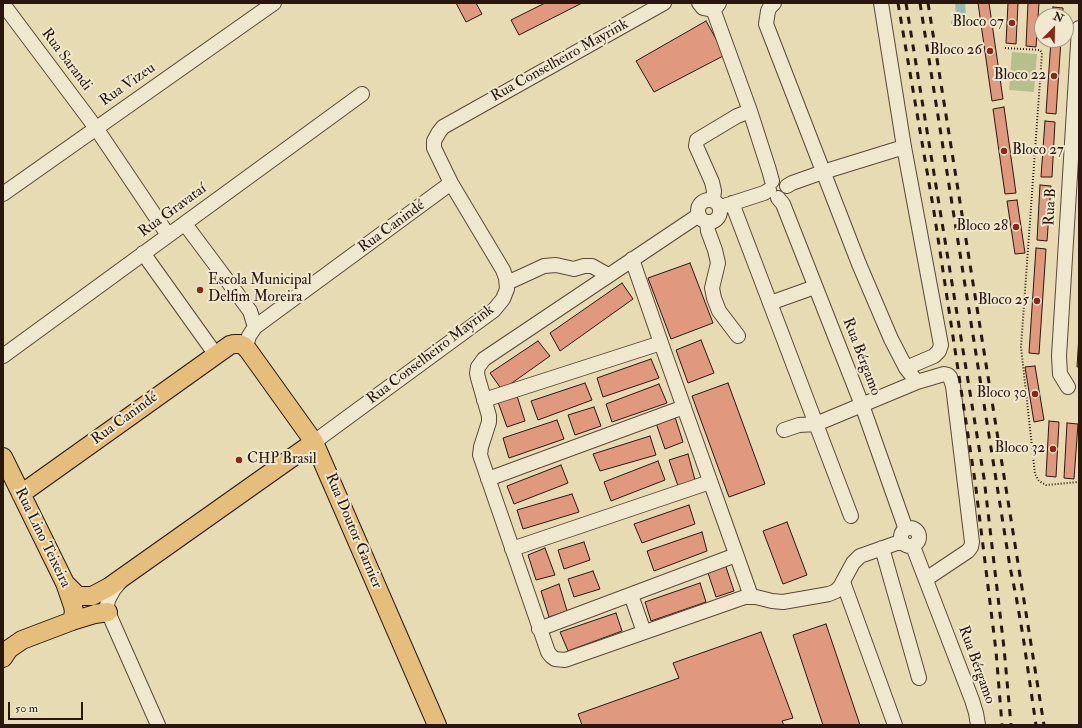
<!DOCTYPE html>
<html>
<head>
<meta charset="utf-8">
<style>
  body { margin:0 }
  #map { position:relative; width:1082px; height:728px; overflow:hidden; background:#e7dbb3; font-family:"IM FELL Double Pica",serif }
  canvas { display:block }
  .frame { position:absolute; inset:0; border:4px solid #29170f; pointer-events:none }
  .north { position:absolute; left:1034px; top:8px; width:40px; height:40px; box-sizing:border-box; background:#efe8ce; border:1px solid #a09482; border-radius:50%; rotate:23deg; font-size:11px; font-weight:700; line-height:16px; text-align:center; color:#29170f }
  .north::after { content:''; display:block; margin:auto; width:14px; height:18px; background:#8f2418; clip-path:polygon(50% 0,100% 100%,50% 72%,0 100%) }
  .scale { position:absolute; left:8px; top:702px; width:75px; height:18px; box-sizing:border-box; border:2px solid #29170f; border-top:0; padding-left:5px; font-size:12px; line-height:14px; white-space:nowrap; color:#29170f; -webkit-text-stroke:3px #efe8ce; paint-order:stroke }
</style>
</head>
<body>
<div id="map">
<canvas width="1082" height="728"></canvas>
<div class="frame"></div>
<div class="north">N</div>
<div class="scale">50 m</div>
</div>
<script>
const context = document.querySelector('canvas').getContext('2d');
context.lineJoin = 'round';
function fill(path, color) {
  context.fillStyle = color;
  context.fill(path, 'evenodd');
}
function toPath(rows) {
  const path = new Path2D();
  for (const r of rows) {
    if (r.length === 3) {
      path.moveTo(r[0] + r[2], r[1]);
      path.arc(r[0], r[1], r[2], 0, 2 * Math.PI);
      continue;
    }
    path.moveTo(r[0], r[1]);
    for (let i = 2; i < r.length; i += 2) path.lineTo(r[i], r[i + 1]);
  }
  return path;
}
function stroke(path, color, width, dash) {
  context.strokeStyle = color;
  context.lineWidth = width;
  context.lineCap = dash ? 'butt' : 'round';
  context.setLineDash(dash || []);
  context.stroke(path);
}
function drawText(font, color, halo, rows, align = 'center') {
  context.font = font + ' "IM FELL Double Pica",serif';
  context.lineWidth = 4;
  context.setLineDash([]);
  context.textBaseline = 'middle';
  context.strokeStyle = halo;
  context.fillStyle = color;
  for (const [text, x, y, turn = 0] of rows) {
    context.save();
    context.translate(x, y);
    context.rotate((+turn || 0) * Math.PI / 180);
    context.textAlign = isNaN(turn) ? turn : align;
    if (halo) context.strokeText(text, 0, 0);
    context.fillText(text, 0, 0);
    context.restore();
  }
}
fill(toPath([
  [1012,52,1037,54,1034,92,1009,90]
]), '#b6c08c');
stroke(toPath([
  [956,23,960,20,961,15,960,3]
]), '#97bbac', 10);
const building = toPath([
  [456,3,476,3,482,14,466,22,456,3],
  [545,3,582,3,519,35,511,20,545,3],
  [978,3,989,3,1003,99,992,101,978,3],
  [1008,3,1018,3,1016,44,1006,43,1008,3],
  [1028,3,1039,3,1036,47,1026,46,1028,3],
  [1053,7,1063,8,1063,16,1052,16,1053,7],
  [706,21,725,55,654,92,636,61,706,21],
  [1051,40,1061,40,1056,114,1046,113,1051,40],
  [1004,107,1016,193,1005,194,993,109,1004,107],
  [1045,121,1055,122,1052,177,1041,177,1045,121],
  [1040,185,1051,186,1047,241,1037,240,1040,185],
  [1017,200,1025,253,1015,254,1007,201,1017,200],
  [1036,248,1046,249,1039,354,1029,353,1036,248],
  [690,263,713,323,671,339,648,278,690,263],
  [622,283,633,299,560,351,550,333,622,283],
  [1079,335,1079,367,1077,367,1079,335],
  [701,340,714,373,688,383,676,350,701,340],
  [538,341,550,356,502,390,490,373,538,341],
  [651,359,659,378,603,397,597,378,651,359],
  [1035,366,1044,420,1034,422,1025,367,1035,366],
  [585,383,592,400,538,420,531,401,585,383],
  [728,383,765,484,729,497,692,396,728,383],
  [659,384,667,403,612,422,606,404,659,384],
  [517,396,525,421,507,427,498,402,517,396],
  [594,407,601,426,575,435,568,415,594,407],
  [675,417,683,442,665,449,656,423,675,417],
  [557,420,564,439,509,458,503,438,557,420],
  [1049,421,1059,422,1056,477,1046,476,1049,421],
  [1067,423,1078,424,1074,479,1064,478,1067,423],
  [650,436,656,455,600,471,593,454,650,436],
  [688,454,695,480,678,486,669,460,688,454],
  [658,461,665,480,611,501,604,482,658,461],
  [561,465,568,483,514,504,507,486,561,465],
  [572,494,579,512,523,529,517,510,572,494],
  [689,505,695,524,642,543,634,524,689,505],
  [787,522,807,575,783,584,763,531,787,522],
  [702,532,707,551,654,571,647,551,702,532],
  [584,542,590,560,564,569,558,550,584,542],
  [545,548,555,575,536,580,528,555,545,548],
  [725,564,734,591,716,597,707,570,725,564],
  [593,571,600,589,574,597,568,579,593,571],
  [700,583,706,602,651,621,645,602,700,583],
  [559,584,567,611,549,617,541,591,559,584],
  [616,613,622,631,568,651,560,632,616,613],
  [826,624,860,725,823,725,793,635,826,624],
  [761,632,793,718,782,721,784,725,582,725,578,714,679,678,673,663,761,632]
]);
fill(building, '#e0997f');
stroke(building, '#29170f', 1);
const minor = toPath([
  [699,3,703,8,708,9,713,9,717,6,719,3],
  [774,3,770,7,768,11,766,24,859,264,891,339,906,368,917,382],
  [881,3,904,147,941,345,939,351,934,356,906,368],
  [3,4,96,128,168,235],
  [713,9,750,111,769,170,772,181],
  [787,186,792,183,823,172,904,147],
  [3,194,274,3],
  [778,198,783,204,862,405,904,524,905,529],
  [709,211,11],
  [713,200,714,191,712,182,696,146,697,140,737,116,750,111],
  [732,203,851,516],
  [724,206,764,193,769,190],
  [699,215,484,359,478,367,477,373,478,378,489,416,489,422,481,447,480,455,548,652,551,656,555,659,565,660,745,597,756,597,772,601,783,602,829,594,836,591,840,587,853,563,860,556,897,543,903,543],
  [707,222,708,231,715,250,718,263,712,288,714,298,719,311,738,336],
  [185,224,250,311,255,327],
  [143,253,216,355],
  [632,259,661,343,751,596],
  [507,283,544,266,556,265,574,269,584,266,592,266,608,275],
  [770,303,815,287],
  [248,350,247,343,249,336,255,327,451,183],
  [3,356,362,94],
  [1068,387,1060,374,1059,356,1079,28],
  [484,400,661,343],
  [784,430,799,425,816,424,917,382,944,374,948,375,950,377,953,386,972,542,971,547,968,551,926,579],
  [314,442,494,310,503,299,507,289,506,278,503,270,451,183,434,148,434,141,439,132,443,127,664,3],
  [488,479,684,407],
  [910,537,9],
  [912,546,914,549,972,700,976,713,978,725],
  [882,548,919,678],
  [512,549,710,482],
  [120,582,114,589,108,600,107,606,108,612,158,725],
  [843,582,895,725],
  [631,595,644,632],
  [539,629,736,555]
]);
const major = toPath([
  [3,457,65,583,73,606,74,612,72,621],
  [21,494,230,345,234,344,240,344,244,346,248,350,314,442,437,725],
  [65,583,77,595,81,596,92,596,109,587,314,442],
  [3,658,9,649,22,640,72,621,95,614,108,612]
]);
stroke(minor, '#584838', 16);
stroke(major, '#29170f', 20);
stroke(toPath([
  [1005,48,1040,50,1042,53,1021,347,1035,474,1039,481,1046,485,1079,482]
]), '#29170f', 2, [1, 2]);
stroke(minor, '#efe8ce', 14);
stroke(major, '#e4be7a', 18);
stroke(toPath([
  [898,3,934,212,975,481,996,651,1002,725],
  [906,3,984,478,1004,648,1011,725],
  [920,3,1010,567,1016,596,1023,636,1036,725],
  [928,3,1044,725]
]), '#29170f', 3, [7, 7]);
for (const [x, y, r, color] of [
  [1012,23,4,"#8f2418"],
  [990,51,4,"#8f2418"],
  [1054,76,4,"#8f2418"],
  [1004,151,4,"#8f2418"],
  [1016,227,4,"#8f2418"],
  [200,290,4,"#8f2418"],
  [1037,301,4,"#8f2418"],
  [1035,394,4,"#8f2418"],
  [1053,449,4,"#8f2418"],
  [239,460,4,"#8f2418"]
]) {
  const dot = new Path2D();
  dot.arc(x, y, r, 0, 2 * Math.PI);
  context.fillStyle = color;
  context.fill(dot);
  stroke(dot, '#efe8ce', 1.5);
}
drawText('15px', '#29170f', '#efe8ce', [
  ["Bloco 07",1004,23],
  ["Bloco 26",982,51],
  ["Bloco 22",1046,76],
  ["Bloco 27",1012,151,"left"],
  ["Bloco 28",1008,227],
  ["Escola Municipal",208,281,"left"],
  ["Delfim Moreira",208,298,"left"],
  ["Bloco 25",1029,301],
  ["Bloco 30",1027,394],
  ["Bloco 32",1045,449],
  ["CHP Brasil",247,460,"left"]
], 'right');
drawText('15px', '#29170f', '#efe8ce', [
  ["Rua Sarandi",66,60,53],
  ["Rua Conselheiro Mayrink",560,61,-29],
  ["Rua Vizeu",128,85,-35],
  ["Rua B",1051,207,-87],
  ["Rua Gravataí",173,211,-36],
  ["Rua Canindé",392,227,-36],
  ["Rua Conselheiro Mayrink",431,355,-37],
  ["Rua Bérgamo",861,357,69],
  ["Rua Canindé",125,419,-36],
  ["Rua Doutor Garnier",353,531,67],
  ["Rua Lino Teixeira",42,538,64],
  ["Rua Bérgamo",976,665,70]
]);
</script>
</body>
</html>
